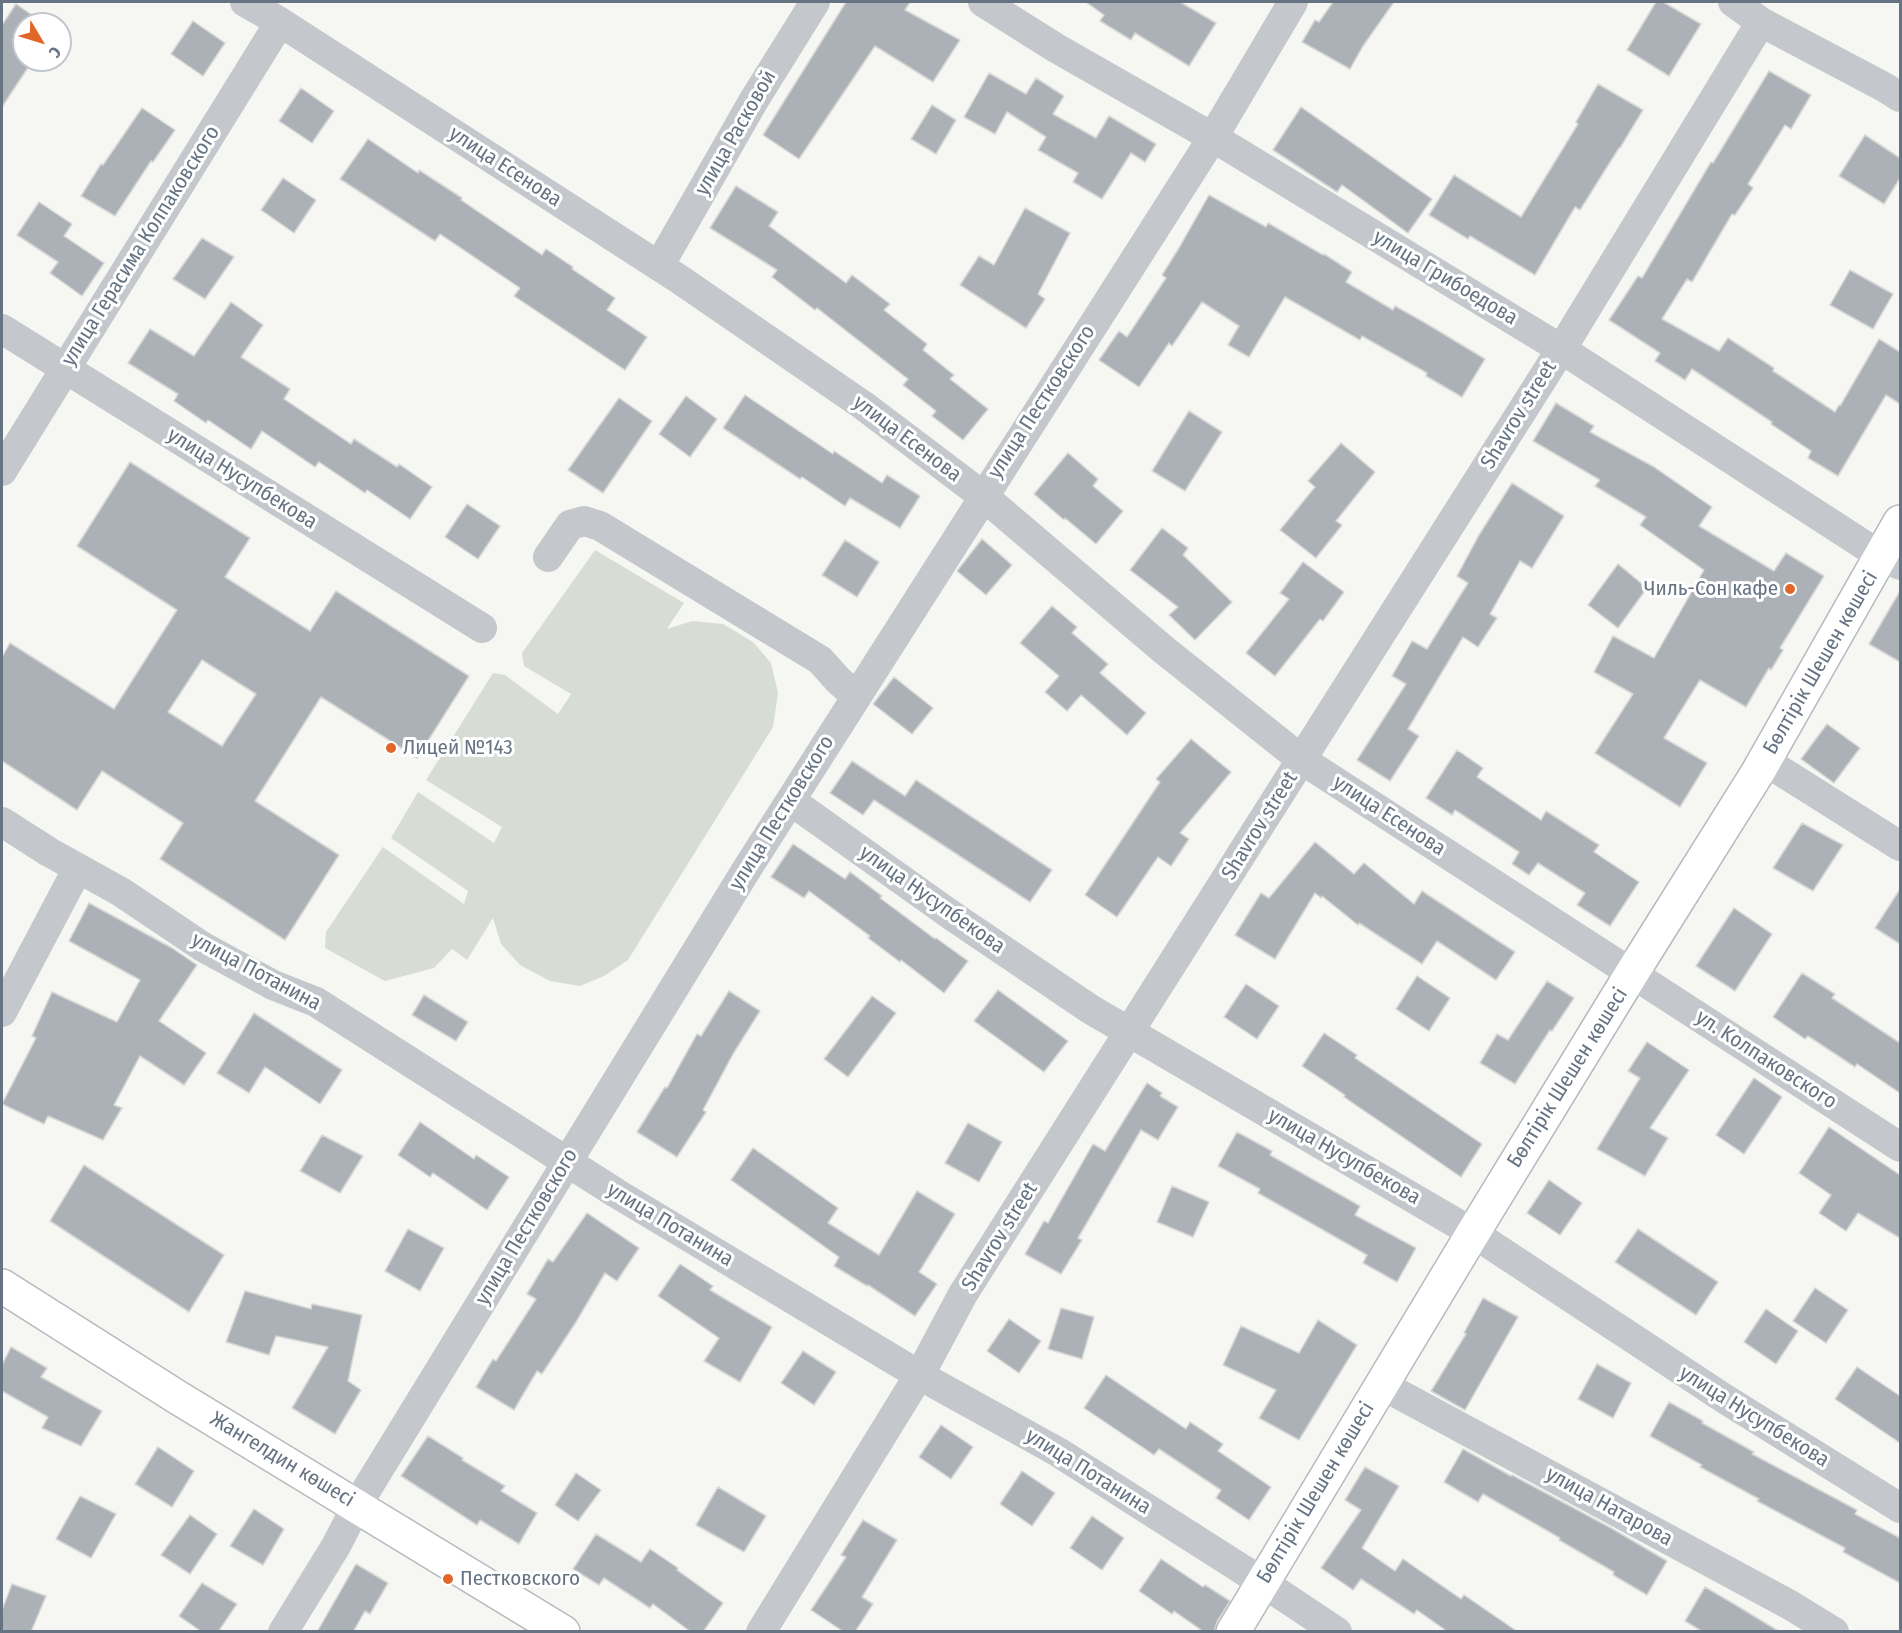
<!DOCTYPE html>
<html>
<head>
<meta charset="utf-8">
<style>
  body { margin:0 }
  #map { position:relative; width:1902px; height:1633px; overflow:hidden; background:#f6f6f3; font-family:"Fira Sans Condensed",sans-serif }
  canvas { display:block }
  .frame { position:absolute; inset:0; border:3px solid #667383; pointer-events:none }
  .north { position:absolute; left:12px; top:12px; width:60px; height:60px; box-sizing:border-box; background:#fff; border:2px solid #c2c7cd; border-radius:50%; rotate:128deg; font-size:16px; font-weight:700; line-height:24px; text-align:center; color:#667383 }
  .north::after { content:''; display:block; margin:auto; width:21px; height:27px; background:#e06629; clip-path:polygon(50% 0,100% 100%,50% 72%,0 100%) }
</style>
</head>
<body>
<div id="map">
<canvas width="1902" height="1633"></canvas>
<div class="frame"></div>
<div class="north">С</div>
</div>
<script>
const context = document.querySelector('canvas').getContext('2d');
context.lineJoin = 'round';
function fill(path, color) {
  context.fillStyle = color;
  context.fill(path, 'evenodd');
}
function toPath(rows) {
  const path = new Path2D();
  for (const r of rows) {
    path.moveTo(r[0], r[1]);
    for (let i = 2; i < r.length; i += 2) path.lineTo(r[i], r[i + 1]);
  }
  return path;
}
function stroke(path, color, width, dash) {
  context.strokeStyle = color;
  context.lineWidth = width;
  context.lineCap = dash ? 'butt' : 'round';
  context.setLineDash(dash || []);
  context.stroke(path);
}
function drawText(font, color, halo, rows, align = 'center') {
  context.font = font + ' "Fira Sans Condensed",sans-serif';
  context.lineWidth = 6;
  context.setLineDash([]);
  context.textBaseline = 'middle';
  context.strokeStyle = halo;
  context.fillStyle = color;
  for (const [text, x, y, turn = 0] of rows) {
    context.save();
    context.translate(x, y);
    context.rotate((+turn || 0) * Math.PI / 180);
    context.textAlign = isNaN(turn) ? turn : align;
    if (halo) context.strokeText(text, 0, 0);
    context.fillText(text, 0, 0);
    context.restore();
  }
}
fill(toPath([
  [595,550,684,603,667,629,692,621,723,624,753,642,771,663,778,693,773,727,628,960,604,976,580,986,550,981,520,965,501,944,493,918,467,960,452,949,434,968,385,981,325,948,326,932,383,847,464,904,468,891,391,838,418,792,494,843,502,827,426,780,493,673,505,675,558,714,571,694,524,666,522,653]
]), '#d7ddd4');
const building = toPath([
  [846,2,910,2,905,10,960,40,933,82,875,46,799,159,763,135,846,2],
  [1086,2,1180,2,1216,23,1189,66,1135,33,1131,40,1100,21,1104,15,1086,2],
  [1333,2,1394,2,1363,46,1350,69,1302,42,1315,20,1319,22,1333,2],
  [1656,2,1663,2,1701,24,1669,76,1627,50,1656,2],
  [16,4,45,24,24,24,24,60,33,60,2,107,2,25,16,4],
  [193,21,225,43,203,76,171,54,193,21],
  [1769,71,1811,95,1791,129,1785,125,1748,184,1753,188,1735,215,1732,214,1692,282,1687,279,1662,319,1719,351,1728,338,1774,368,1773,371,1835,412,1839,405,1840,406,1879,339,1900,352,1900,404,1886,395,1838,476,1808,458,1811,451,1771,424,1772,422,1692,369,1685,380,1655,361,1660,353,1609,320,1638,276,1642,278,1711,162,1713,163,1769,71],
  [989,73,1026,94,1036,78,1064,96,1053,114,1096,138,1109,116,1156,144,1145,162,1131,153,1102,199,1073,182,1078,173,1038,150,1046,137,1007,112,995,134,964,117,989,73],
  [1598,84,1643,110,1620,148,1619,148,1580,210,1575,207,1535,275,1470,236,1468,239,1429,215,1454,175,1521,217,1578,124,1576,122,1598,84],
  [301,88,334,111,312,143,279,121,301,88],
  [932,105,956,120,936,154,911,139,932,105],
  [1301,107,1432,199,1408,233,1342,185,1337,192,1273,150,1301,107],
  [142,108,175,130,153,162,151,161,115,216,81,196,101,164,103,165,142,108],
  [1865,135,1900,158,1900,178,1884,204,1839,176,1865,135],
  [368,139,418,173,419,170,462,198,461,200,542,255,546,249,573,267,572,269,615,298,607,310,647,337,625,370,514,296,520,288,440,234,435,241,340,179,368,139],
  [283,178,316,200,294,233,261,210,283,178],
  [736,186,778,212,769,226,846,283,852,275,890,304,884,310,927,344,923,350,954,375,950,379,988,409,963,440,932,416,936,411,903,385,908,379,817,308,815,310,772,277,777,270,710,228,736,186],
  [1209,195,1266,227,1268,223,1323,255,1324,254,1352,272,1346,282,1393,310,1395,306,1427,324,1485,359,1462,397,1426,376,1427,373,1362,336,1360,340,1285,297,1249,357,1228,345,1239,326,1202,302,1172,346,1169,343,1139,387,1099,360,1119,331,1127,337,1166,278,1162,275,1179,248,1209,195],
  [39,202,72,224,64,236,104,263,82,296,50,273,58,262,17,235,39,202],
  [1025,208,1070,233,1038,294,1045,299,1026,328,960,285,979,256,994,265,1025,208],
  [202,238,234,257,205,299,173,279,202,238],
  [1850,270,1893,294,1873,329,1830,305,1850,270],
  [231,302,263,325,241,357,290,389,284,399,351,444,354,439,397,467,399,464,432,487,410,519,367,490,365,493,319,462,315,467,262,431,251,449,208,420,206,423,174,401,178,394,128,363,150,329,194,356,231,302],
  [745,395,833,454,834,451,882,483,887,475,920,496,900,528,850,498,845,506,802,477,800,479,723,428,745,395],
  [686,396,717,419,690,457,659,434,686,396],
  [619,398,652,421,603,493,568,470,619,398],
  [1556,403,1594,426,1590,432,1654,467,1712,507,1699,526,1774,571,1786,553,1824,576,1780,648,1783,650,1771,670,1769,668,1746,707,1700,680,1664,738,1707,763,1680,807,1595,753,1633,694,1594,672,1613,636,1654,658,1704,570,1640,525,1646,517,1595,486,1600,480,1533,441,1556,403],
  [1189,411,1222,432,1185,491,1152,471,1189,411],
  [1341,443,1375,472,1336,521,1342,525,1316,558,1280,530,1315,487,1308,481,1341,443],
  [1068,453,1098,479,1093,486,1123,511,1096,544,1065,518,1064,520,1034,494,1068,453],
  [130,462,250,538,225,577,310,631,336,591,469,676,417,758,321,697,255,801,339,855,285,940,160,859,183,823,102,771,77,810,2,761,2,657,10,643,114,709,177,610,77,546,130,462],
  [202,660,256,694,222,746,168,712,202,660],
  [1512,483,1564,516,1532,568,1520,561,1490,614,1497,618,1478,647,1463,637,1408,729,1419,736,1390,781,1357,760,1406,684,1392,676,1412,641,1427,649,1468,583,1457,576,1479,535,1512,483],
  [467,504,500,526,478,559,445,537,467,504],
  [1162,528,1188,548,1183,555,1232,602,1195,640,1169,615,1178,607,1130,570,1162,528],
  [982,539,1012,565,986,595,957,571,982,539],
  [845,540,879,562,857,597,822,575,845,540],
  [1303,562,1344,592,1323,621,1320,619,1275,676,1246,653,1289,599,1280,593,1303,562],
  [1618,564,1647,588,1618,628,1588,605,1618,564],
  [1900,591,1900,662,1869,644,1900,591],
  [1052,606,1077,627,1072,633,1108,664,1100,673,1146,713,1127,735,1081,695,1067,711,1045,692,1059,676,1020,643,1052,606],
  [894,677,933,708,912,734,873,704,894,677],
  [1827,724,1860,748,1834,783,1801,759,1827,724],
  [1191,739,1231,772,1180,833,1189,839,1171,866,1158,857,1117,917,1085,895,1160,782,1156,779,1191,739],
  [1457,750,1483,768,1477,777,1541,820,1546,811,1599,845,1594,852,1639,882,1610,926,1577,905,1585,893,1538,863,1529,875,1512,864,1519,852,1455,810,1452,815,1426,798,1457,750],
  [852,761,905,796,916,780,1052,870,1030,902,874,800,863,815,830,793,852,761],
  [1802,823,1843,845,1813,891,1773,868,1802,823],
  [1315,842,1354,874,1364,863,1414,904,1422,891,1515,952,1496,980,1437,941,1422,964,1359,923,1358,925,1322,896,1321,898,1315,893,1275,959,1235,935,1261,893,1269,898,1315,842],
  [793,844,845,879,850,872,882,896,880,898,935,939,936,938,968,961,944,993,901,960,900,962,868,938,870,936,809,891,804,898,771,877,793,844],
  [1900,889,1900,944,1875,928,1900,889],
  [89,903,172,948,197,965,159,1021,206,1053,184,1085,140,1056,114,1105,122,1108,103,1140,48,1116,44,1124,2,1104,36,1038,32,1036,52,992,117,1022,140,980,69,941,89,903],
  [1734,908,1772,934,1735,991,1696,966,1734,908],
  [1802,973,1835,994,1832,998,1900,1043,1900,1093,1857,1064,1855,1067,1808,1036,1805,1039,1773,1017,1802,973],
  [1417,976,1450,998,1429,1031,1396,1009,1417,976],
  [1547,981,1574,998,1552,1031,1550,1030,1515,1084,1480,1063,1497,1034,1508,1040,1547,981],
  [1246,984,1279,1006,1257,1039,1224,1017,1246,984],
  [998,990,1068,1041,1044,1072,974,1021,998,990],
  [729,991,760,1011,733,1054,703,1110,706,1112,677,1157,637,1132,665,1087,667,1088,697,1034,701,1036,729,991],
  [424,995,468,1022,456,1041,412,1015,424,995],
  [872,996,896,1013,848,1077,824,1059,872,996],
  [254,1013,342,1070,320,1104,265,1067,249,1093,217,1073,254,1013],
  [1324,1033,1357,1055,1355,1058,1482,1144,1461,1177,1344,1097,1345,1095,1302,1066,1324,1033],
  [1647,1042,1689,1070,1650,1128,1668,1138,1645,1176,1597,1149,1640,1078,1628,1071,1647,1042],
  [1754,1078,1782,1097,1744,1154,1716,1135,1754,1078],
  [1147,1083,1162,1093,1160,1096,1178,1107,1158,1140,1141,1130,1078,1238,1082,1240,1061,1274,1025,1254,1044,1221,1048,1223,1093,1144,1105,1151,1147,1083],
  [420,1122,474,1159,476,1155,509,1177,487,1210,433,1173,430,1177,398,1155,420,1122],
  [968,1123,1002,1142,979,1182,945,1163,968,1123],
  [1829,1127,1900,1175,1900,1238,1858,1213,1846,1231,1819,1213,1831,1195,1799,1173,1829,1127],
  [1237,1132,1272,1151,1270,1155,1360,1206,1355,1215,1416,1248,1397,1282,1363,1263,1367,1255,1258,1193,1260,1189,1218,1166,1237,1132],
  [322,1135,363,1156,340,1193,300,1171,322,1135],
  [753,1148,838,1208,828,1223,879,1255,917,1191,955,1214,919,1272,937,1284,915,1316,868,1285,867,1286,834,1266,839,1257,731,1180,753,1148],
  [84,1165,224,1255,189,1312,50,1221,84,1165],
  [1549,1180,1582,1203,1560,1235,1527,1213,1549,1180],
  [1172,1186,1209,1202,1193,1237,1157,1222,1172,1186],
  [587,1213,639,1248,617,1281,605,1273,576,1322,542,1374,537,1371,514,1410,476,1387,493,1359,496,1361,536,1299,527,1294,548,1259,553,1262,587,1213],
  [408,1229,444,1248,420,1291,385,1271,408,1229],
  [1638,1229,1718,1282,1696,1315,1615,1262,1638,1229],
  [680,1264,713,1286,710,1290,772,1327,740,1382,704,1361,719,1338,658,1296,680,1264],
  [1815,1288,1848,1310,1826,1343,1793,1321,1815,1288],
  [245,1291,311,1309,312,1304,362,1315,348,1381,361,1390,335,1434,292,1408,328,1347,276,1336,269,1355,226,1342,245,1291],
  [1483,1298,1518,1317,1465,1410,1431,1391,1466,1334,1464,1333,1483,1298],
  [1061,1308,1094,1317,1082,1359,1048,1349,1061,1308],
  [1766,1309,1798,1331,1776,1364,1744,1342,1766,1309],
  [1009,1319,1041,1341,1019,1373,987,1351,1009,1319],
  [1318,1320,1357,1345,1299,1440,1259,1418,1276,1390,1223,1365,1241,1326,1299,1353,1318,1320],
  [11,1347,47,1368,41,1377,102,1411,81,1446,42,1428,48,1417,2,1391,2,1365,11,1347],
  [803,1351,836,1372,814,1405,781,1383,803,1351],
  [1597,1364,1631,1383,1613,1418,1578,1399,1597,1364],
  [1857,1367,1900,1396,1900,1443,1835,1399,1857,1367],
  [1106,1375,1186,1429,1190,1422,1223,1444,1218,1451,1271,1487,1249,1520,1216,1498,1221,1490,1159,1449,1154,1455,1084,1408,1106,1375],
  [1669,1402,1703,1421,1702,1423,1754,1452,1752,1454,1857,1510,1855,1514,1900,1538,1900,1583,1843,1552,1845,1548,1757,1501,1759,1499,1700,1467,1702,1465,1650,1436,1669,1402],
  [941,1425,973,1447,951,1479,919,1457,941,1425],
  [428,1436,463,1458,462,1460,505,1486,501,1491,537,1513,519,1544,480,1520,477,1525,401,1476,428,1436],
  [158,1447,194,1471,172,1507,135,1484,158,1447],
  [1463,1449,1511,1476,1512,1475,1611,1528,1667,1561,1647,1595,1613,1575,1614,1572,1559,1540,1560,1538,1483,1494,1478,1502,1444,1482,1463,1449],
  [1365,1467,1399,1486,1362,1548,1395,1571,1403,1559,1461,1599,1464,1595,1518,1632,1448,1632,1417,1610,1414,1614,1361,1579,1353,1590,1321,1568,1361,1510,1345,1500,1365,1467],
  [1022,1471,1055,1493,1032,1526,1000,1504,1022,1471],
  [576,1473,601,1490,578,1521,555,1505,576,1473],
  [718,1487,766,1516,744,1552,696,1525,718,1487],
  [80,1496,116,1514,91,1558,56,1539,80,1496],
  [254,1509,284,1529,263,1565,230,1546,254,1509],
  [190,1515,217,1534,190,1574,161,1555,190,1515],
  [1092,1516,1124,1538,1102,1570,1070,1548,1092,1516],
  [863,1520,897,1540,862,1597,873,1604,855,1632,844,1632,811,1610,846,1557,841,1555,863,1520],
  [596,1534,641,1562,650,1549,678,1568,677,1570,723,1603,703,1632,691,1632,653,1604,650,1608,604,1578,599,1585,573,1569,596,1534],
  [1161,1559,1203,1587,1205,1585,1230,1601,1217,1622,1214,1632,1204,1632,1174,1611,1172,1614,1139,1591,1161,1559],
  [356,1564,388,1583,370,1614,365,1611,353,1632,317,1632,356,1564],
  [202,1583,237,1604,218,1632,202,1632,179,1616,202,1583],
  [12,1584,46,1596,31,1632,2,1632,2,1610,12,1584],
  [1705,1587,1739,1607,1780,1632,1703,1632,1685,1621,1705,1587]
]);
fill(building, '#abb1b7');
stroke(building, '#d7d8d5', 1.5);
const secondary = toPath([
  [2,1286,177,1397,563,1632],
  [1233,1632,1473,1233,1632,973,1758,772,1900,522]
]);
stroke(secondary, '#b6babf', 36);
stroke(toPath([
  [245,2,280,22,679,279,864,406,983,496,1164,650,1302,760,1900,1147],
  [983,2,1056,48,1219,141,1561,349,1881,556,1900,565],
  [1733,2,1761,22,1884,87,1900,97],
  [659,266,754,100,815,2],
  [2,329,482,628],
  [2,471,280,22],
  [548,557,570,525,584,521,600,526,820,660,838,680,856,696],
  [1765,761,1900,846],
  [791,801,951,915,1090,1009,1473,1233,1725,1399,1900,1508],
  [2,822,49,852,121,892,203,947,273,985,316,1002,616,1193,919,1375,1058,1452,1262,1582,1337,1632],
  [2,1012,78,868],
  [1382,1385,1790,1605,1834,1632],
  [283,1632,336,1546,357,1505,745,872,1213,137,1293,2],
  [761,1632,924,1367,963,1294,1567,340,1761,22]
]), '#c4c7cb', 30);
stroke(secondary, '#fff', 33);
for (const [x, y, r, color] of [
  [1790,589,6,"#e06629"],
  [391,748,6,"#e06629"],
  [448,1579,6,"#e06629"]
]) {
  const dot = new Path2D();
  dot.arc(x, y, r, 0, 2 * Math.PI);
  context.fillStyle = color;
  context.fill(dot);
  stroke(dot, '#fff', 2);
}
drawText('21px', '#667383', '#fff', [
  ["улица Расковой",736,133,-60],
  ["улица Есенова",505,167,33],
  ["улица Герасима Колпаковского",141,246,-58],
  ["улица Грибоедова",1445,278,31],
  ["улица Пестковского",1042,402,-57],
  ["Shavrov street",1519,415,-58],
  ["улица Есенова",907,439,37],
  ["улица Нусупбекова",242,479,32],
  ["Бөлтірік Шешен көшесі",1821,663,-60],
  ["улица Пестковского",782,813,-58],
  ["улица Есенова",1389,816,33],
  ["Shavrov street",1260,826,-58],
  ["улица Нусупбекова",932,900,35],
  ["улица Потанина",256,972,28],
  ["ул. Kолпаковского",1766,1060,33],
  ["Бөлтірік Шешен көшесі",1568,1078,-58],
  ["улица Нусупбекова",1344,1157,30],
  ["улица Потанина",670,1225,31],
  ["улица Пестковского",527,1227,-59],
  ["Shavrov street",1000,1237,-58],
  ["улица Нусупбекова",1754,1417,32],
  ["Жангелдин көшесі",282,1460,31],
  ["улица Потанина",1088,1472,32],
  ["Бөлтірік Шешен көшесі",1316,1493,-59],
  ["улица Натарова",1609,1507,29]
]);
drawText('21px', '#667383', '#fff', [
  ["Чиль-Сон кафе",1778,589,"right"],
  ["Лицей №143",403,748],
  ["Пестковского",460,1579]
], 'left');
</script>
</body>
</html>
